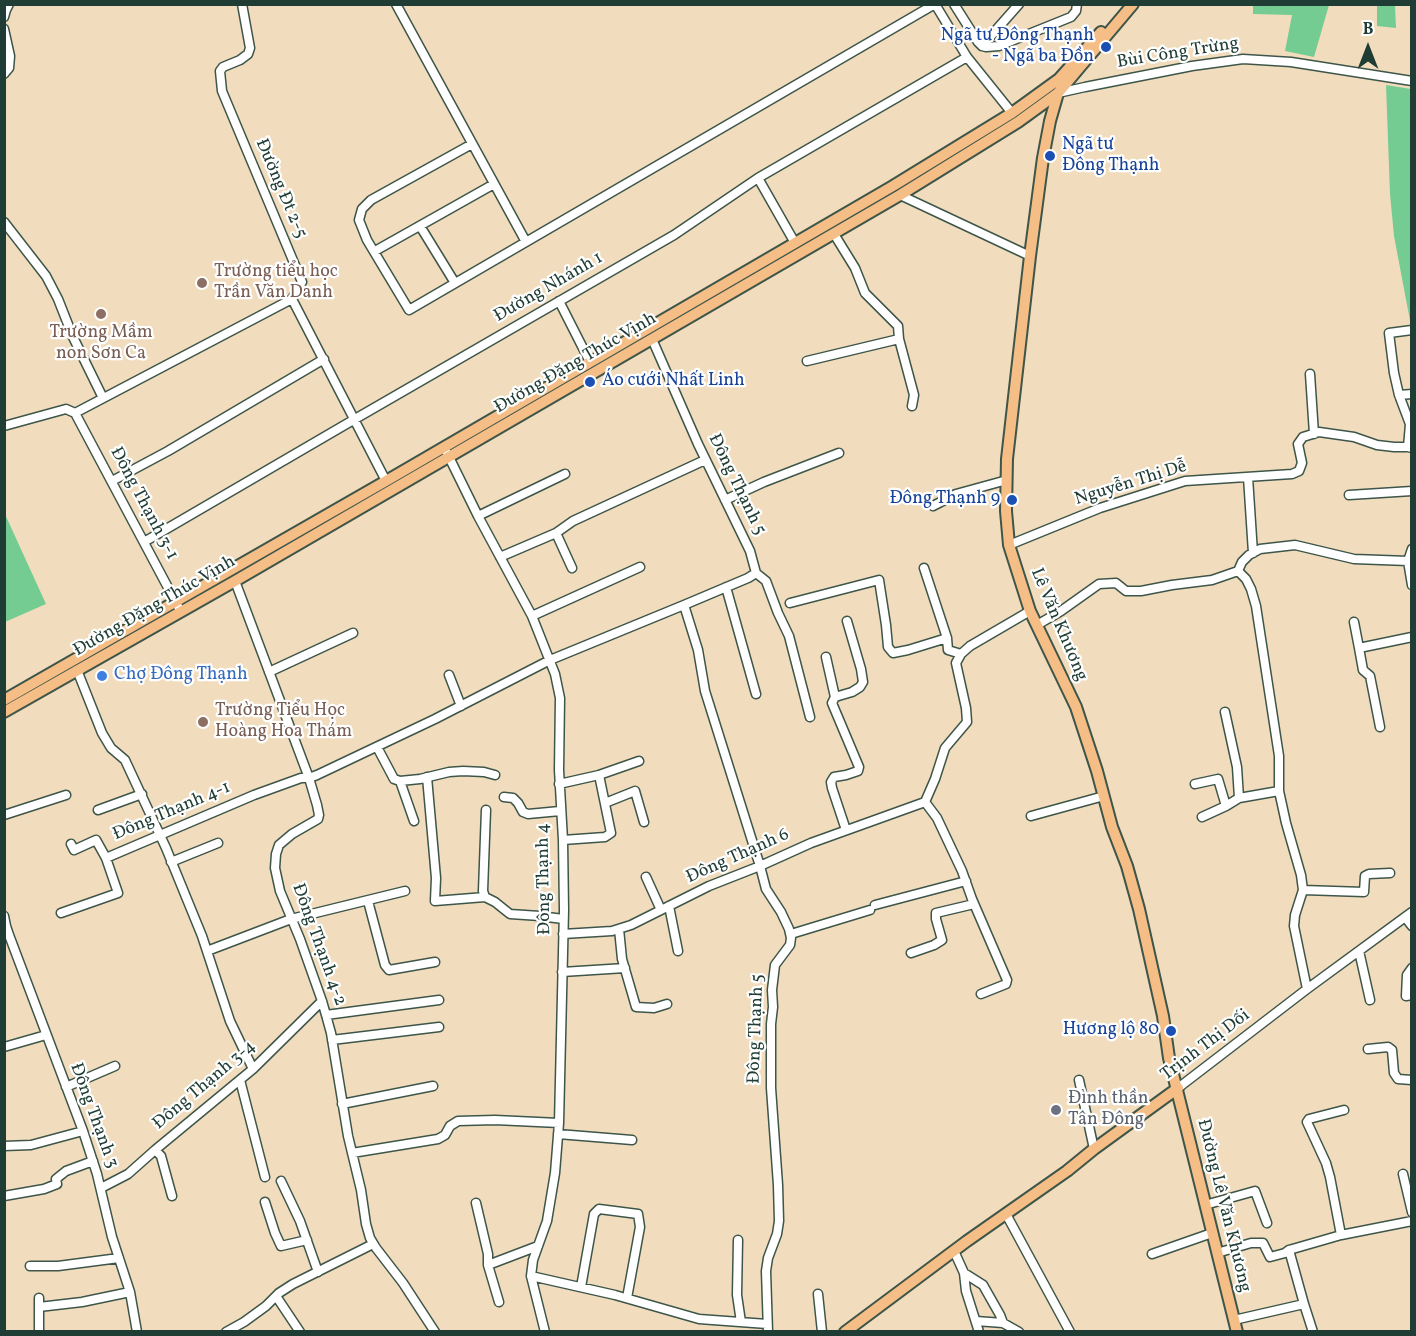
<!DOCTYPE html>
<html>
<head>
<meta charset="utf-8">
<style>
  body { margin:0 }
  #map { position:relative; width:1416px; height:1336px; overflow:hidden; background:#f1ddbd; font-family:Vollkorn,serif }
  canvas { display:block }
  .frame { position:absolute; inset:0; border:6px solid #1f3d34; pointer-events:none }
  .north { position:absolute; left:1338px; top:18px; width:60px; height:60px; -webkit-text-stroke:4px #fff; paint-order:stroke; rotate:0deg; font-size:16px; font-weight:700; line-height:24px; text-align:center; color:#1f3d34 }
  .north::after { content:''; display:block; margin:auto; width:21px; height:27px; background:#1f3d34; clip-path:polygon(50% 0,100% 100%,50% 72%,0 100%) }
</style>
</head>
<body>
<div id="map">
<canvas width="1416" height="1336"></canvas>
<div class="frame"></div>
<div class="north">B</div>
</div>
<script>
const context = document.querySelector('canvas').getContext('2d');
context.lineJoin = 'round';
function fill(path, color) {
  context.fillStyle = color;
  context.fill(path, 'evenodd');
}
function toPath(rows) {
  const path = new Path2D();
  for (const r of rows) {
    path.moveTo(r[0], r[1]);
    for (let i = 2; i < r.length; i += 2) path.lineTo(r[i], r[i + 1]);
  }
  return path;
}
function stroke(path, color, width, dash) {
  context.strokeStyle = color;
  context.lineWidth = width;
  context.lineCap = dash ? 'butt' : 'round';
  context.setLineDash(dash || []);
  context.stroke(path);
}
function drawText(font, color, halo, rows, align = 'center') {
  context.font = font + ' Vollkorn,serif';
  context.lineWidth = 4.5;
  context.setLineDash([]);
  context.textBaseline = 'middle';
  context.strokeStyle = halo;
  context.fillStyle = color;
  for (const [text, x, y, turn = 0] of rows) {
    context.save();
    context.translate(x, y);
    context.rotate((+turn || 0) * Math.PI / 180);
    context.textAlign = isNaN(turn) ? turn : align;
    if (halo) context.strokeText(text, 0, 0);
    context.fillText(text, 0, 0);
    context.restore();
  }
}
fill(toPath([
  [1253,5,1329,5,1314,57,1285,51,1292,15,1253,14],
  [1377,5,1395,5,1396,28,1377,26],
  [1386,85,1411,89,1411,326,1394,236,1390,194],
  [4,512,46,604,5,622,4,622]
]), '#75cc92');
const minor = toPath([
  [396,4,526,242],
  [935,4,967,57,1012,113],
  [954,4,978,42,982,46,986,47,999,46,1071,17,1076,11,1077,4],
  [4,17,6,10,9,4],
  [4,29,10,56,9,68,4,74],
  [982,46,1019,4],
  [1058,93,1085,87,1192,66,1243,59,1291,62,1412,81],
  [472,144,389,190,371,200,362,209,359,220,367,240,409,310,935,4],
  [758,178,795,243],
  [900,195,1030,256],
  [4,222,46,276,58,299,73,337,103,398],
  [420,226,455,283],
  [834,234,855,268,865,293,898,326,899,339,914,395,912,406],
  [375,251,494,184],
  [292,299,386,481],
  [559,301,590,362],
  [807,361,899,339],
  [1310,374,1314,434],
  [1399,395,1412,394],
  [75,413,181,612],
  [4,426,66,409,75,413,292,299,302,282,222,91,220,71,223,67,240,60,248,54,250,48,242,4],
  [1408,447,1410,424,1399,395,1394,373,1389,333,1412,330],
  [447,453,478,516,532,616,555,674,560,698,559,770,563,840,564,910,559,1123,555,1173,547,1221,533,1260,531,1276,545,1332],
  [1248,477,1253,553],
  [112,481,168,451,324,359],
  [1349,495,1412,491],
  [725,500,764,482,839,453],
  [933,506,956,494,1007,480],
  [478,516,565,474],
  [144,542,355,419,674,235,758,178,967,57],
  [1009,545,1100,508,1185,481,1292,474,1299,471,1302,463,1298,444,1303,437,1319,432,1354,437,1377,445,1394,447,1408,447,1412,448],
  [1412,549,1408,561,1412,585],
  [500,557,556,533],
  [572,568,556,533,573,521,705,460],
  [924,568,947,638,948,650,961,654],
  [1238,571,1246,579,1251,589,1256,606,1279,756,1279,791,1286,823,1301,875,1303,890,1295,915,1294,926,1307,989],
  [756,573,766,581,778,613,789,636,810,717],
  [235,581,309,778,317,805,319,815,318,819,292,834,279,845,276,854,275,868,280,891,300,939,322,1001,326,1015,331,1033,348,1136,361,1190,366,1224,370,1238,376,1248,403,1283,435,1332],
  [726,587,756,694],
  [790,603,879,580,886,625,888,647,893,653,908,650,947,638],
  [684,605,698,650,705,691,760,866,766,889,781,912,789,929,791,938,790,945,775,965,772,990,773,1007,771,1024,771,1088,778,1185,779,1221,777,1234,768,1258,766,1271,768,1332],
  [532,616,640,567],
  [1354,622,1359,648],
  [1037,625,1061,611,1099,584,1116,583,1126,591,1141,591,1172,585,1212,580,1238,571,1242,562,1249,555,1260,549,1295,545,1354,559,1408,561],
  [826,657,835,697],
  [77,670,102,733,111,748,125,760,166,848,202,936,230,1021,253,1069],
  [269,672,353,633],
  [449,675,461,706],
  [1225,712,1237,767,1239,798],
  [1380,727,1370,676,1363,670,1359,648,1412,637],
  [377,747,394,779,400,781,420,779,449,772,463,771,484,772,495,775],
  [427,777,436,878,435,901,485,897],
  [400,781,414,821],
  [559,784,599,775,639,761],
  [1195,784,1218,779,1226,806,1239,798,1279,791],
  [504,797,513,798,518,803,523,812,528,814,560,811],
  [605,803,635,791,644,822],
  [98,810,142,794],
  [486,810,483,891,485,897,495,902,510,914,540,916,563,919],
  [4,815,66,795],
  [1031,816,1104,796],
  [1202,817,1226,806],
  [846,830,832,788,831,782,834,777,846,775,858,771,859,767,832,703,835,697,852,692,860,687,863,682,861,669,847,621],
  [563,840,605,837,611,833,599,775],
  [71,844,74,850,96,840,106,858],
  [171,862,218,843],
  [646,877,661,910],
  [1303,890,1364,892,1365,876,1369,874,1390,873],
  [368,901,385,965,389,970,435,962],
  [875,905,966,881],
  [669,906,678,951],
  [61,913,118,893,106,858,254,795,301,778,309,778,317,775,435,719,550,660,684,605,748,578,756,573,750,551,698,444,652,339],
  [4,916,6,926,9,935,83,1131,97,1174,112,1237,130,1292,137,1332],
  [1405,917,1412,926],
  [619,929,622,959,636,1007,654,1008,667,1004],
  [563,934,612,931,631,925,709,886,760,866,811,843,925,802],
  [791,934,870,910],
  [207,951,291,919,405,891],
  [1359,951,1370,1000],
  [911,953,934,945,942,940,936,919,936,913,974,904],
  [1412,968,1407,975,1406,996,1412,995],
  [562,972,625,968],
  [981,994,1006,984,1007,980,972,899,962,871,937,818,925,802,935,779,945,748,967,722,966,708,956,663,961,654,970,646,1030,611],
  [326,1015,439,1000],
  [332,1040,439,1027],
  [4,1047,46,1035],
  [1368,1049,1388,1047,1392,1050,1394,1073,1398,1079,1412,1080],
  [240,1080,265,1177],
  [1079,1080,1094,1149],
  [66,1087,115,1066],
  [1178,1088,1307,989,1412,912],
  [342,1104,433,1086],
  [558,1134,632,1140],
  [4,1146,31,1145,83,1131],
  [155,1150,161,1156,172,1196],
  [352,1153,438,1139,445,1135,450,1126,458,1121,495,1120,559,1123],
  [1403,1174,1412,1212],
  [281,1181,300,1221,318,1272],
  [101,1188,128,1174,155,1150,253,1069,322,1001],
  [4,1196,44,1189,57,1184,56,1179,66,1171,93,1161],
  [265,1202,275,1233,281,1246,307,1240],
  [476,1203,488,1254,488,1265,499,1302],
  [1205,1205,1255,1191,1267,1223],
  [1006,1214,1070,1332],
  [1341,1235,1330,1177,1326,1163,1307,1122,1309,1119,1344,1110],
  [738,1240,737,1295,741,1322],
  [1289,1250,1341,1235,1412,1221],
  [954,1251,964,1273,966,1291,979,1332],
  [1217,1253,1251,1243,1263,1243,1270,1257,1285,1253,1289,1250,1304,1304],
  [1152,1254,1212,1233],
  [488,1265,538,1246],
  [30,1266,58,1266,119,1258],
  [964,1273,983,1285,1000,1315,1003,1323],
  [531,1276,615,1295,699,1319,767,1324],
  [581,1287,594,1214,599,1209,638,1214,640,1227,627,1298],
  [818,1294,822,1332],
  [276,1296,300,1332],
  [39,1307,82,1302,130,1292],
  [1234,1320,1304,1304,1313,1332],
  [976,1321,1003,1323,1019,1332],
  [39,1332,39,1298],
  [226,1332,244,1322,266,1306,279,1293,293,1284,373,1244]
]);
const major = toPath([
  [1058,93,1050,121,1043,158,1030,256,1007,459,1006,511,1009,545,1030,611,1076,707,1097,771,1112,827,1127,866,1139,909,1163,1016,1169,1058,1237,1332],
  [4,700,386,481,893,186,1012,113,1059,79,1101,32],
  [4,712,235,581,900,195,1018,122,1058,93,1133,4],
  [845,1332,967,1241,1067,1171,1094,1149,1178,1088]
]);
stroke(minor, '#3e5549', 11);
stroke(major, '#3e5549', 14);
stroke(minor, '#fff', 8);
stroke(major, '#f6be87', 10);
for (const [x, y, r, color] of [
  [1106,47,6,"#1a4fb4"],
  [1050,156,6,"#1a4fb4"],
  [202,283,6,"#8d6e63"],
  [101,314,6,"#8d6e63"],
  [590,382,6,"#1a4fb4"],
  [1012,500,6,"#1a4fb4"],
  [102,676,6,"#3f7fe0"],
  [203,722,6,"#8d6e63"],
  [1171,1031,6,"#1a4fb4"],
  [1056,1110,6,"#6b7280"]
]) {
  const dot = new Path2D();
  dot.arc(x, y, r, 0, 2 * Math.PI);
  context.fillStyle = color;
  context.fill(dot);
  stroke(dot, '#fff', 2);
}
drawText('18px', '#164399', '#fff', [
  ["Ngã tư Đông Thạnh",1094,37],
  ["- Ngã ba Đồn",1094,58],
  ["Ngã tư",1062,146,"left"],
  ["Đông Thạnh",1062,167,"left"],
  ["Áo cưới Nhất Linh",602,382,"left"],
  ["Đông Thạnh 9",1000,500],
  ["Hương lộ 80",1159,1031]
], 'right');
drawText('18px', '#1f3d34', '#fff', [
  ["Bùi Công Trừng",1178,54,-9],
  ["Đường Đt 2-5",280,189,67],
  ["Đường Nhánh 1",549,288,-30],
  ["Đường Đặng Thúc Vịnh",576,364,-30],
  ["Nguyễn Thị Dễ",1131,484,-17],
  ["Đông Thạnh 5",736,485,64],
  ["Đông Thạnh 3-1",143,504,62],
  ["Đường Đặng Thúc Vịnh",155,607,-30],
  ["Lê Văn Khương",1058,625,67],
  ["Đông Thạnh 4-1",172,812,-23],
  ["Đông Thạnh 6",738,857,-24],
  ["Đông Thạnh 4",545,879,-91],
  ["Đông Thạnh 4-2",318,945,70],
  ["Đông Thạnh 5",757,1029,-88],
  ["Trịnh Thị Dối",1206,1046,-37],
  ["Đông Thạnh 3-4",205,1086,-40],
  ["Đông Thạnh 3",93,1116,70],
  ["Đường Lê Văn Khương",1223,1206,76]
]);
drawText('18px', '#785e54', '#fff', [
  ["Trường tiểu học",214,273],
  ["Trần Văn Danh",214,294],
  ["Trường Mầm",101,334,"center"],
  ["non Sơn Ca",101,355,"center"],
  ["Trường Tiểu Học",215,712],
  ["Hoàng Hoa Thám",215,733]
], 'left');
drawText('18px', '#366cbe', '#fff', [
  ["Chợ Đông Thạnh",114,676]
], 'left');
drawText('18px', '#5b616d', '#fff', [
  ["Đình thần",1068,1100],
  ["Tân Đông",1068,1121]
], 'left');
</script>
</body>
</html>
